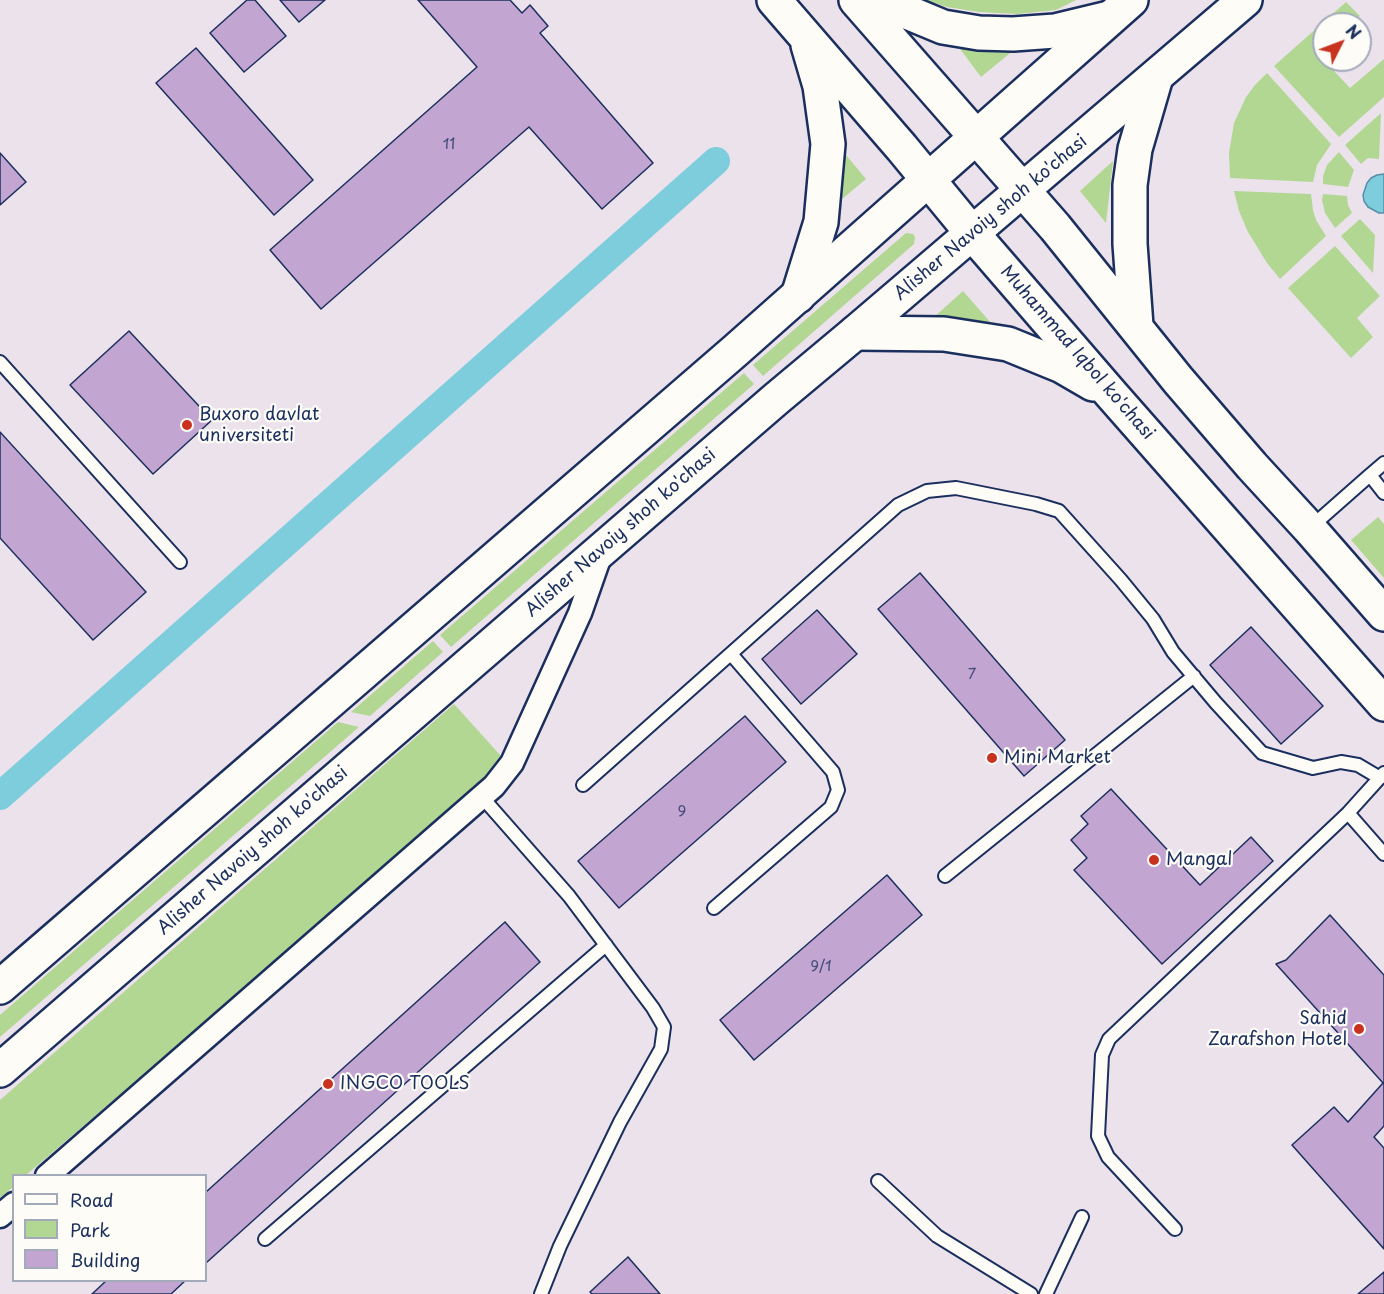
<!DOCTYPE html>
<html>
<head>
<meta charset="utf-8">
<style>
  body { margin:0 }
  #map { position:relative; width:1384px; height:1294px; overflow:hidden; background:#ece2ec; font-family:"Playpen Sans",sans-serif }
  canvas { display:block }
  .legend { position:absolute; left:12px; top:1174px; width:195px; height:108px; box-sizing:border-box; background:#fdfcf7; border:2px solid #a3aaba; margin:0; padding:8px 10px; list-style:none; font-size:18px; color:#1b2f5e }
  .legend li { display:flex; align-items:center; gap:12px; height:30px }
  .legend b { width:30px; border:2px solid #a3aaba }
  .north { position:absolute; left:1312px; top:12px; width:60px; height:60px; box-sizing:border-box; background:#fdfcf7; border:2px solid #a3aaba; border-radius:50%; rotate:48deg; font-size:16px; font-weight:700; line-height:24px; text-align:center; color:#1b2f5e }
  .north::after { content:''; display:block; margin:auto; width:21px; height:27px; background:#c8321e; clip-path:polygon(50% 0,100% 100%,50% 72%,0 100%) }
</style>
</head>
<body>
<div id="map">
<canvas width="1384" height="1294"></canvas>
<ul class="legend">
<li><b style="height:8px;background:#fdfcf7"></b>Road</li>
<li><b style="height:16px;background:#b1d793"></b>Park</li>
<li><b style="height:16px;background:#c3a5d1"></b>Building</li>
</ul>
<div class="north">N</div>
</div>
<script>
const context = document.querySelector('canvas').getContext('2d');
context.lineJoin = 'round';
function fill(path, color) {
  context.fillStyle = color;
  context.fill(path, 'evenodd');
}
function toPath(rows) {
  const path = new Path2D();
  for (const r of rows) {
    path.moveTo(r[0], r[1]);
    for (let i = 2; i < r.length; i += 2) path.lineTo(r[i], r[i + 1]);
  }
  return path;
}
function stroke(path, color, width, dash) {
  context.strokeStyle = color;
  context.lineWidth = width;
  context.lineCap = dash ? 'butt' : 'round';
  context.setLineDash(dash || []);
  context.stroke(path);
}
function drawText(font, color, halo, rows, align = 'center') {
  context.font = font + ' "Playpen Sans",sans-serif';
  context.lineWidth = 4.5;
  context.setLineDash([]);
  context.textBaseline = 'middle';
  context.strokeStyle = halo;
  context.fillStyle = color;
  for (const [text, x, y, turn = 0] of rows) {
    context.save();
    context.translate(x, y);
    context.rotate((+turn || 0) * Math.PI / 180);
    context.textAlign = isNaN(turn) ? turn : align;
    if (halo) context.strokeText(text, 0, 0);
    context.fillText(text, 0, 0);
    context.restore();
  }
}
fill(toPath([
  [926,0,1076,0,1056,10,1017,14,979,12,947,7],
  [1346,2,1360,16,1351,24,1324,24,1324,48,1318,54,1350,88,1384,59,1384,97,1339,137,1274,66],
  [957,45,1015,49,981,77],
  [1267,73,1331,144,1317,165,1313,182,1230,178,1229,153,1234,123,1246,97,1255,85],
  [1381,113,1379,159,1368,158,1361,164,1345,145],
  [841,149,866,179,836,204],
  [1339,152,1354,170,1348,187,1323,184,1323,176,1327,165],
  [1113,161,1106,223,1080,191],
  [1234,191,1311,194,1313,210,1316,220,1326,236,1280,279,1267,263,1248,232,1239,211],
  [1323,194,1347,196,1348,205,1352,213,1335,228,1325,213,1322,200],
  [1360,219,1375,235,1373,273,1341,236],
  [906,233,913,234,915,237,914,244,763,376,753,365],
  [1335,246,1380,296,1357,318,1373,337,1351,358,1288,288],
  [963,291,991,323,932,319],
  [744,373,754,384,451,647,440,635],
  [1378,517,1384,524,1384,578,1351,540],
  [433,641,443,652,370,716,351,712],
  [454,704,501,756,466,799,26,1175,14,1176,13,1187,0,1198,0,1100],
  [338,722,359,727,0,1037,0,1015]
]), '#b1d793');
const water = toPath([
  [1384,174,1384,213,1379,213,1368,207,1364,201,1363,195,1367,183,1371,178,1377,175,1384,174]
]);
fill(water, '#7ecddc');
stroke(water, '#568eaa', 1.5);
stroke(toPath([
  [0,796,716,161]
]), '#7ecddc', 28);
const building = toPath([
  [247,0,255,0,286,36,244,72,210,33,247,0],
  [280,0,325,0,299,22,280,0],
  [418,0,510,0,522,13,530,5,548,26,540,33,653,163,602,209,529,127,321,309,270,250,477,67,418,0],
  [196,48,313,180,274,215,156,83,196,48],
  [0,153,26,182,0,205,0,153],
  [129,331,212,420,153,474,70,385,129,331],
  [0,432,146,592,93,640,0,538,0,432],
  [920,573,1065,740,1024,776,878,609,920,573],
  [817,610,857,654,801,704,762,659,817,610],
  [1251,627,1323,706,1281,744,1210,665,1251,627],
  [745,716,786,762,619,908,578,861,745,716],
  [1111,789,1200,885,1251,837,1273,861,1162,964,1074,870,1087,858,1071,840,1088,824,1081,816,1111,789],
  [887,875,922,915,754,1060,720,1020,887,875],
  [1330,915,1384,975,1384,1126,1374,1137,1384,1148,1384,1249,1292,1145,1334,1107,1348,1122,1383,1083,1276,964,1286,960,1330,915],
  [505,922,540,962,206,1263,206,1192,505,922],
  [628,1257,660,1294,592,1294,590,1292,628,1257],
  [1384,1272,1384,1294,1358,1294,1384,1272],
  [107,1280,186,1280,171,1294,92,1294,107,1280]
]);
fill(building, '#c3a5d1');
stroke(building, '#1b2f5e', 1.5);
const lane = toPath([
  [0,362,180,562],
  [1370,475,1384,463],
  [1311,527,1370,475,1384,493],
  [583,785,898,505,927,491,956,488,1036,504,1059,511,1121,580,1153,619,1173,652,1216,703,1262,753,1313,768,1341,762,1358,765,1380,778],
  [482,797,569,896,653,1008,664,1027,661,1049,620,1122,560,1246,541,1294],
  [1348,813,1384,854],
  [945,876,1194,676],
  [714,908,831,807,838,790,833,772,731,654],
  [878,1181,937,1236,1031,1294],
  [1175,1229,1108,1157,1098,1136,1102,1055,1109,1039,1348,813,1384,773],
  [265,1239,606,945],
  [1046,1294,1082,1217]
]);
const street = toPath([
  [47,1176,494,786,512,763,580,613,601,553],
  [0,1216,14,1204]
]);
const secondary = toPath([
  [0,987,735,351,1131,0],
  [0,1070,776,399,855,333,1245,0]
]);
const primary = toPath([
  [774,0,902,148,972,233,1112,395,1384,704],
  [856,0,1055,227,1178,380,1252,466,1309,528,1384,614],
  [878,0,943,27,979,33,1013,34,1055,31,1109,18],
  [798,296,821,222,828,144,820,86,808,45],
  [1136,326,1130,244,1130,185,1135,149,1156,77],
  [855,333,944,334,1008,344,1062,366,1093,384]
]);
stroke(lane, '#1b2f5e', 16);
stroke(street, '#1b2f5e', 27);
stroke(secondary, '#1b2f5e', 38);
stroke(primary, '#1b2f5e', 38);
stroke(lane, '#fdfcf7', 12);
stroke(street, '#fdfcf7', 22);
stroke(secondary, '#fdfcf7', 33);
stroke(primary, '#fdfcf7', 33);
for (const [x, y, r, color] of [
  [187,425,6,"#c8321e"],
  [992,758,6,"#c8321e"],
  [1154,860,6,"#c8321e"],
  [1359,1029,6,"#c8321e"],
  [328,1084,6,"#c8321e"]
]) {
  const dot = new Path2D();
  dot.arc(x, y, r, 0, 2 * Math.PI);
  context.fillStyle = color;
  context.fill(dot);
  stroke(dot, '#fdfcf7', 2);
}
drawText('15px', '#454c7b', null, [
  ["11",449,145],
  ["7",972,675],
  ["9",682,812],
  ["9/1",821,967]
]);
drawText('18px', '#1b2f5e', '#fdfcf7', [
  ["Alisher Navoiy shoh ko'chasi",991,218,-40],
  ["Muhammad Iqbol ko'chasi",1077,353,49],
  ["Alisher Navoiy shoh ko'chasi",621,533,-41],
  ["Alisher Navoiy shoh ko'chasi",253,851,-41]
]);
drawText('18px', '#1b2f5e', '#fdfcf7', [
  ["Buxoro davlat",199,415],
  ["universiteti",199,436],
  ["Mini Market",1004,758],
  ["Mangal",1166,860],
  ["Sahid",1347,1019,"right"],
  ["Zarafshon Hotel",1347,1040,"right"],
  ["INGCO TOOLS",340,1084]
], 'left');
</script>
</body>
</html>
